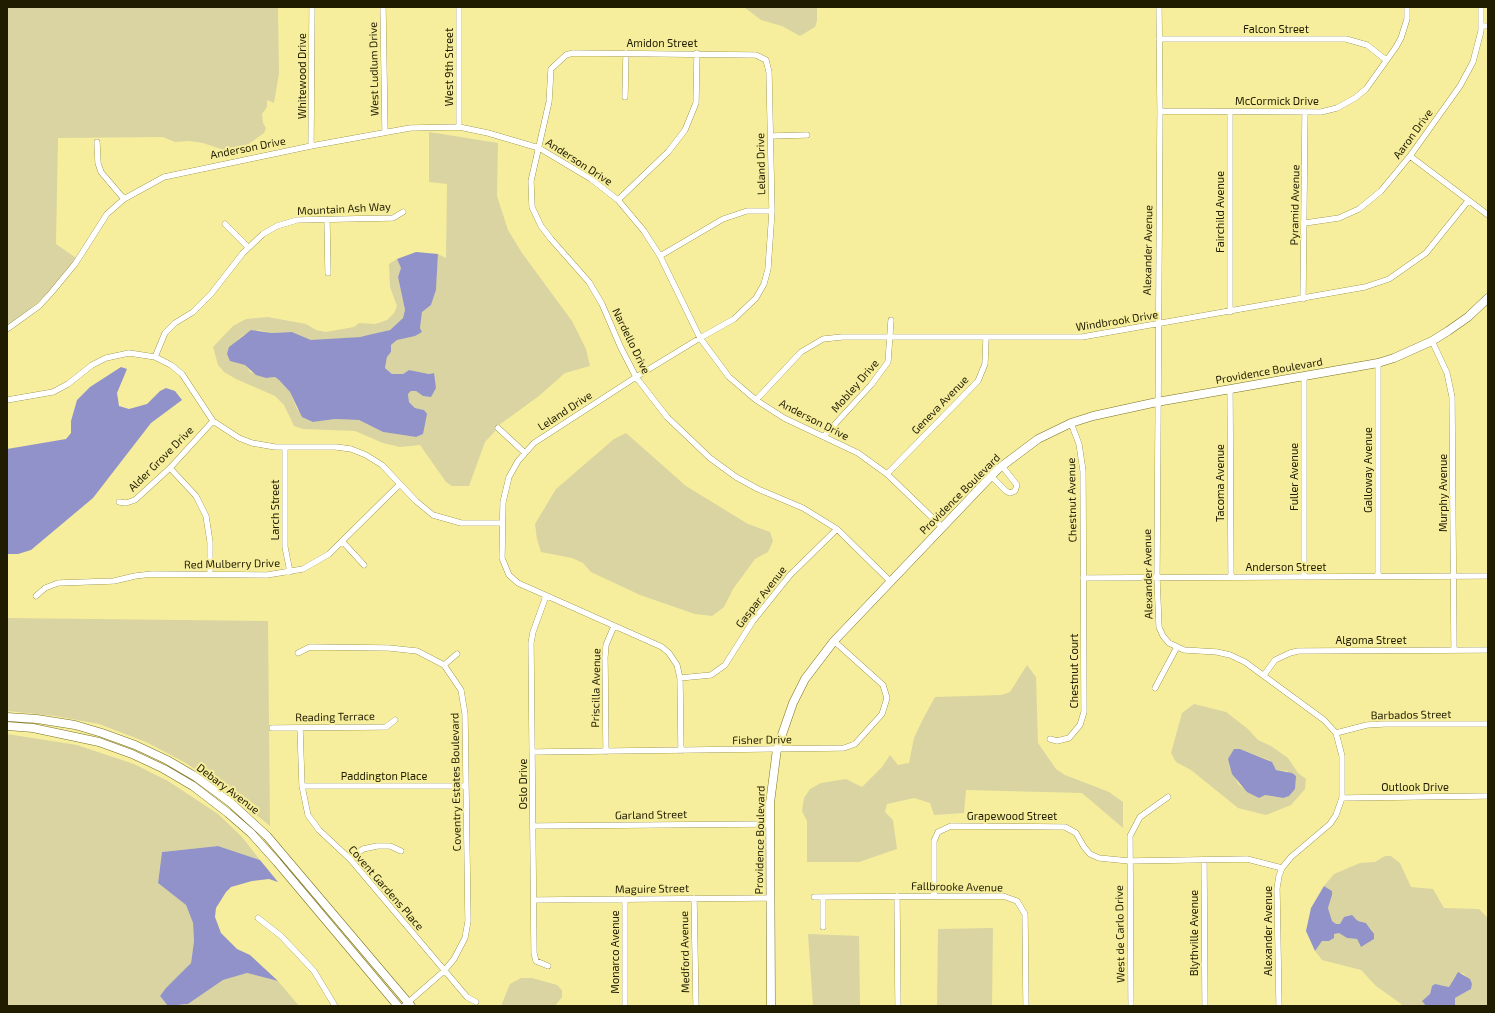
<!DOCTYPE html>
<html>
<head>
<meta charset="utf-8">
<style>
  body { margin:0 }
  #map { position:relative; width:1495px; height:1013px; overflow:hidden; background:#f6ee9d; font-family:"Exo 2",sans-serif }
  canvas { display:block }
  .frame { position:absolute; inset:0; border:8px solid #201c00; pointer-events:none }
</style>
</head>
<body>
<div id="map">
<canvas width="1495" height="1013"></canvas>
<div class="frame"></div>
</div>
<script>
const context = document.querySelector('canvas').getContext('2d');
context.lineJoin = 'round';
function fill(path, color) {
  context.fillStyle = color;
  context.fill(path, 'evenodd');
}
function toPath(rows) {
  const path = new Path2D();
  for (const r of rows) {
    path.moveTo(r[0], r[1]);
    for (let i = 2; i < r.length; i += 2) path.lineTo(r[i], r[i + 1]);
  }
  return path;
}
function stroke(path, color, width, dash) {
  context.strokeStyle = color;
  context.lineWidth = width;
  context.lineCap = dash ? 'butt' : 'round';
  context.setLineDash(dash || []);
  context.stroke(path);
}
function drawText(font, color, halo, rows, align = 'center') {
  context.font = font + ' "Exo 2",sans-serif';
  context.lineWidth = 4;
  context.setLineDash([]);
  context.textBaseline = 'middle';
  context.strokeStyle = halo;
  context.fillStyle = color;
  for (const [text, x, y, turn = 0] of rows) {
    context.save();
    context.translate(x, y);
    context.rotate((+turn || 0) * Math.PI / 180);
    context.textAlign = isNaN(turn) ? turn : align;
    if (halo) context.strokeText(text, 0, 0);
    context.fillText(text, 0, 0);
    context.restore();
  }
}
fill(toPath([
  [7,7,281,7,278,8,279,73,274,103,267,100,267,107,262,114,263,123,266,128,264,133,243,148,224,150,203,143,189,141,175,142,163,137,58,138,56,244,76,258,49,291,37,303,7,326],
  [744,7,817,7,817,21,815,27,800,36,782,26,761,20],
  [429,132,498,143,497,196,508,230,522,253,572,321,586,349,590,366,565,373,539,396,499,425,498,424,496,430,485,442,469,486,452,486,446,482,420,445,400,447,383,443,355,431,303,429,294,426,284,405,275,396,236,379,224,372,218,365,213,347,233,326,246,319,268,317,306,324,316,330,326,332,354,327,359,323,375,324,387,320,394,313,397,306,390,287,389,264,397,259,401,268,398,277,405,310,403,318,390,330,369,336,327,340,311,340,292,332,272,333,259,330,243,335,234,343,250,372,266,378,275,377,279,380,290,392,297,409,313,422,335,419,359,420,383,432,416,437,423,434,424,410,415,408,409,402,408,394,411,391,416,391,423,396,434,373,429,374,409,370,403,374,392,374,385,368,387,357,391,352,391,345,397,340,422,332,420,328,422,311,431,305,436,290,438,254,446,258,447,184,429,182],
  [626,433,686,486,748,524,770,532,773,541,768,552,755,559,733,589,724,607,712,616,695,614,640,595,591,572,583,563,572,558,541,552,537,539,535,524,556,489,614,439],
  [7,618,268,621,270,826,225,789,184,762,146,742,99,724,55,716,7,711],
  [1027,665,1036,677,1038,743,1056,769,1065,775,1109,792,1123,802,1123,828,1082,793,966,790,964,813,934,815,930,803,914,798,887,804,885,812,893,820,897,849,859,862,807,862,807,821,802,811,804,798,810,789,821,783,846,779,862,787,882,767,890,755,898,765,909,763,914,738,923,719,935,697,1001,695,1010,692],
  [1194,704,1226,712,1248,729,1258,740,1271,746,1288,758,1298,773,1306,779,1305,789,1291,805,1266,815,1238,808,1191,770,1176,762,1171,753,1182,713],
  [1240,749,1269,760,1276,770,1288,771,1283,798,1269,796,1243,788,1238,784,1235,777],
  [7,734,77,745,134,764,168,781,218,814,242,837,260,860,218,846,162,852,158,883,186,905,193,923,194,941,191,963,160,996,168,1006,8,1006],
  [1385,856,1391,856,1400,863,1411,887,1433,889,1444,908,1479,909,1488,918,1488,1006,1455,1006,1455,998,1471,989,1472,984,1463,973,1455,976,1449,987,1439,985,1432,986,1430,995,1422,1001,1426,1006,1404,1006,1376,986,1361,970,1322,960,1315,951,1322,940,1329,941,1334,938,1334,934,1339,932,1347,938,1357,939,1361,947,1374,939,1371,929,1366,923,1358,921,1356,918,1340,924,1336,924,1332,921,1328,908,1332,895,1332,891,1324,886,1334,874,1360,863,1375,862],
  [993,928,992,1006,937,1006,938,929],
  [808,934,859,936,860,1006,813,1006],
  [247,973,278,981,299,1006,179,1006,188,1004,223,980],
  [521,978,532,978,557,985,562,990,562,997,555,1006,501,1006,510,984]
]), '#d9d4a2');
fill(toPath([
  [416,252,438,254,436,290,431,305,422,312,420,328,422,332,415,336,397,340,391,345,391,352,387,357,385,368,392,374,403,374,409,370,429,374,434,373,436,388,431,397,423,396,416,391,411,391,408,394,409,402,415,408,424,410,427,414,423,434,416,437,383,432,359,420,335,419,313,422,302,417,290,392,279,380,275,377,266,378,256,375,245,365,230,361,227,354,229,347,251,330,272,333,292,332,311,340,360,337,390,330,403,318,405,310,398,277,401,268,397,259],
  [121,367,127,369,117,393,119,406,129,409,147,404,160,391,166,388,175,391,182,400,151,423,93,498,31,550,18,554,7,554,7,449,66,439,71,433,71,421,77,400,90,387],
  [1234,749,1240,749,1272,762,1276,770,1292,773,1296,776,1295,789,1289,796,1283,798,1265,795,1259,798,1247,792,1232,774,1228,759],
  [218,846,260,860,278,882,269,879,252,881,231,887,226,892,216,908,215,917,221,933,237,949,250,955,278,981,247,973,223,980,188,1004,168,1006,160,996,166,988,191,963,194,941,193,923,186,905,158,883,162,852],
  [1324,886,1332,891,1332,895,1328,908,1332,921,1336,924,1340,924,1344,917,1352,915,1358,921,1366,923,1374,934,1374,939,1361,947,1357,939,1347,938,1339,933,1334,934,1334,938,1329,941,1322,941,1315,951,1306,931,1311,908],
  [1458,972,1470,979,1472,984,1471,989,1455,998,1455,1006,1426,1006,1422,1001,1430,994,1432,986,1435,984,1449,987]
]), '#9192ca');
const street = toPath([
  [383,7,385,132],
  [1159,7,1160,111,1157,578,1159,627,1163,636,1169,643,1184,650,1217,652,1230,655,1245,662,1324,720,1336,733,1342,756,1342,798,1336,815,1330,824,1291,857,1282,868,1279,876,1277,888,1279,1006],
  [1481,26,1488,26],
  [1159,39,1346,39,1367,45,1386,60],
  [625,97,626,53],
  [1160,111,1321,112,1337,108,1355,98,1366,89,1396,47,1401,38,1407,19,1407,7],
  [1230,112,1230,312],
  [459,127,459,7],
  [771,136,807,135],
  [97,142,98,163,101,172,124,199],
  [311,146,312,7],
  [1410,156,1488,215],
  [618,200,668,152,685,130,696,103,697,53],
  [327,220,328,273],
  [1305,223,1339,218,1359,209,1381,191,1410,156,1460,86,1473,62,1481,31,1481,7],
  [225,224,248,247],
  [660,256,723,219,747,211,772,211],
  [1303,299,1305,112],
  [7,329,39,306,51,293,75,264,107,214,124,199,164,177,311,146,410,128,459,127,488,133,539,148,591,179,618,200,644,231,660,256,700,338,729,377,756,400,784,418,858,453,887,474,942,527],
  [1432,341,1447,373,1452,397,1454,650],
  [155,357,165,333,175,323,193,312,211,294,243,253,263,234,277,226,297,220,393,218,403,212],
  [1378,363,1378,576],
  [1230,389,1231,577],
  [7,400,53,392,68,384,92,365,106,358,129,353,155,357,171,365,182,374,213,421,239,438,252,443,275,447,336,447,351,449,366,455,382,465,416,501,433,515,461,523,501,523],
  [756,400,801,352,823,339,842,337,1082,337,1365,287,1389,279,1426,253,1468,201],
  [498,428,525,453],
  [824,436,871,385,888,362,891,320],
  [285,448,285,547,290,572],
  [170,468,196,496,206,516,210,542,210,574],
  [887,474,978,381,985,364,986,338],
  [991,476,1006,491,1010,493,1015,491,1017,485,1002,466],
  [119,502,126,503,135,500,170,468,213,421],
  [342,541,364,565],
  [1304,577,1304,376],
  [1083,578,1488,576],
  [36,596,45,588,58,583,114,581,135,576,152,574,267,575,303,569,329,554,400,484],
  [546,596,533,632,531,643,534,953,536,961,548,966],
  [298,653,310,647,389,648,417,651,444,665,461,690,465,714,468,921,465,938,454,959,444,971,404,1006],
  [444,665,457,654],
  [1264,675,1275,660,1290,653,1298,651,1488,650],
  [680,678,711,675,725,665,753,621,790,575,837,529],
  [1155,688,1177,647],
  [272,728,386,727,395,720],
  [300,728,302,786,308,815,319,830,350,859,467,997,476,1002],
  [1336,733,1367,725,1384,724,1488,724],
  [1050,739,1057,741,1069,738,1080,725,1084,712,1083,471,1079,444,1071,423],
  [681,751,680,678,677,665,669,653,662,647,518,583,509,575,502,558,503,502,509,477,518,461,534,443,636,377,700,338,734,319,756,298,764,284,768,269,772,211,769,72,766,60,756,55,573,53,566,55,551,69,549,102,531,181,532,207,541,226,551,239,589,282,602,304,621,348,636,377,667,417,710,458,736,477,758,489,803,508,837,529,891,582],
  [533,752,844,748,855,744,882,714,887,698,883,685,834,641],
  [606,752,605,657,606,645,614,626],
  [302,786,466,786],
  [1342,798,1488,796],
  [533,826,769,824],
  [350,859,363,849,377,846,390,846,401,851],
  [1204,860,1205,1006],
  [897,896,898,1006],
  [934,896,934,841,938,832,951,826,1065,827,1076,833,1084,847,1090,854,1099,858,1129,861,1247,859,1282,868],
  [814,897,1003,896,1017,901,1025,914,1026,1006],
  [694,898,696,1006],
  [534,900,771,898],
  [258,918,281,936,314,971,335,1006],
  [823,927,823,897],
  [625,1006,625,899],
  [1131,1006,1130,836,1140,817,1168,797]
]);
const secondary = toPath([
  [7,717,37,719,75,725,102,733,135,745,167,760,196,777,231,803,267,836,411,1006],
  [7,726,33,728,99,742,132,754,164,769,193,786,228,813,251,833,277,862,398,1006],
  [771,1006,770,803,777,749,793,703,805,679,834,641,998,469,1038,439,1071,423,1093,416,1157,402,1378,363,1394,358,1432,341,1448,331,1468,317,1488,298]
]);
stroke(street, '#7b721f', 6);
stroke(secondary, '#7b721f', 9);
stroke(street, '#fff', 5.5);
stroke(secondary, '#fff', 8);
drawText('11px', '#201c00', '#f6ee9d', [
  ["Falcon Street",1276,29],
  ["Amidon Street",662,43],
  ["West 9th Street",449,67,-90],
  ["West Ludlum Drive",374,69,-91],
  ["Whitewood Drive",302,76,-90],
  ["McCormick Drive",1277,101],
  ["Aaron Drive",1413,134,-54],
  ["Anderson Drive",248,148,-11],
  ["Anderson Drive",579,162,33],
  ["Leland Drive",761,164,-91],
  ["Pyramid Avenue",1295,205,-89],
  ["Mountain Ash Way",344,209,-3],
  ["Fairchild Avenue",1220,212,-90],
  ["Alexander Avenue",1148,250,-89],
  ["Windbrook Drive",1117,321,-9],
  ["Nardello Drive",631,341,64],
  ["Providence Boulevard",1269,371,-10],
  ["Mobley Drive",855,386,-49],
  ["Geneva Avenue",940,405,-46],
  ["Leland Drive",565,411,-33],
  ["Anderson Drive",814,420,27],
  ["Alder Grove Drive",161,459,-45],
  ["Galloway Avenue",1368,470,-90],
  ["Fuller Avenue",1294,477,-90],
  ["Tacoma Avenue",1220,483,-90],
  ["Murphy Avenue",1443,493,-90],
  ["Providence Boulevard",960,494,-45],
  ["Chestnut Avenue",1072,500,-91],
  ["Larch Street",275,510,-90],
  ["Red Mulberry Drive",232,564,-1],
  ["Anderson Street",1286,567],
  ["Alexander Avenue",1148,574,-91],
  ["Gaspar Avenue",761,597,-52],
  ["Algoma Street",1371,640],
  ["Chestnut Court",1074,671,-90],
  ["Priscilla Avenue",596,688,-89],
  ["Barbados Street",1411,715,-1],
  ["Reading Terrace",335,717,-1],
  ["Fisher Drive",762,740,-1],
  ["Paddington Place",384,776],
  ["Coventry Estates Boulevard",456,782,-91],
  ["Oslo Drive",523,784,-90],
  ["Outlook Drive",1415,787],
  ["Debary Avenue",228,789,37],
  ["Garland Street",651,815,-1],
  ["Grapewood Street",1012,816],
  ["Providence Boulevard",760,840,-89],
  ["Fallbrooke Avenue",957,887,1],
  ["Covent Gardens Place",386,888,49],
  ["Maguire Street",652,889,-1],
  ["Alexander Avenue",1268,931,-90],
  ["Blythville Avenue",1194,933,-90],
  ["West de Carlo Drive",1120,934,-91],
  ["Monarco Avenue",615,952,-90],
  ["Medford Avenue",685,952,-91]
]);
</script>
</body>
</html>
